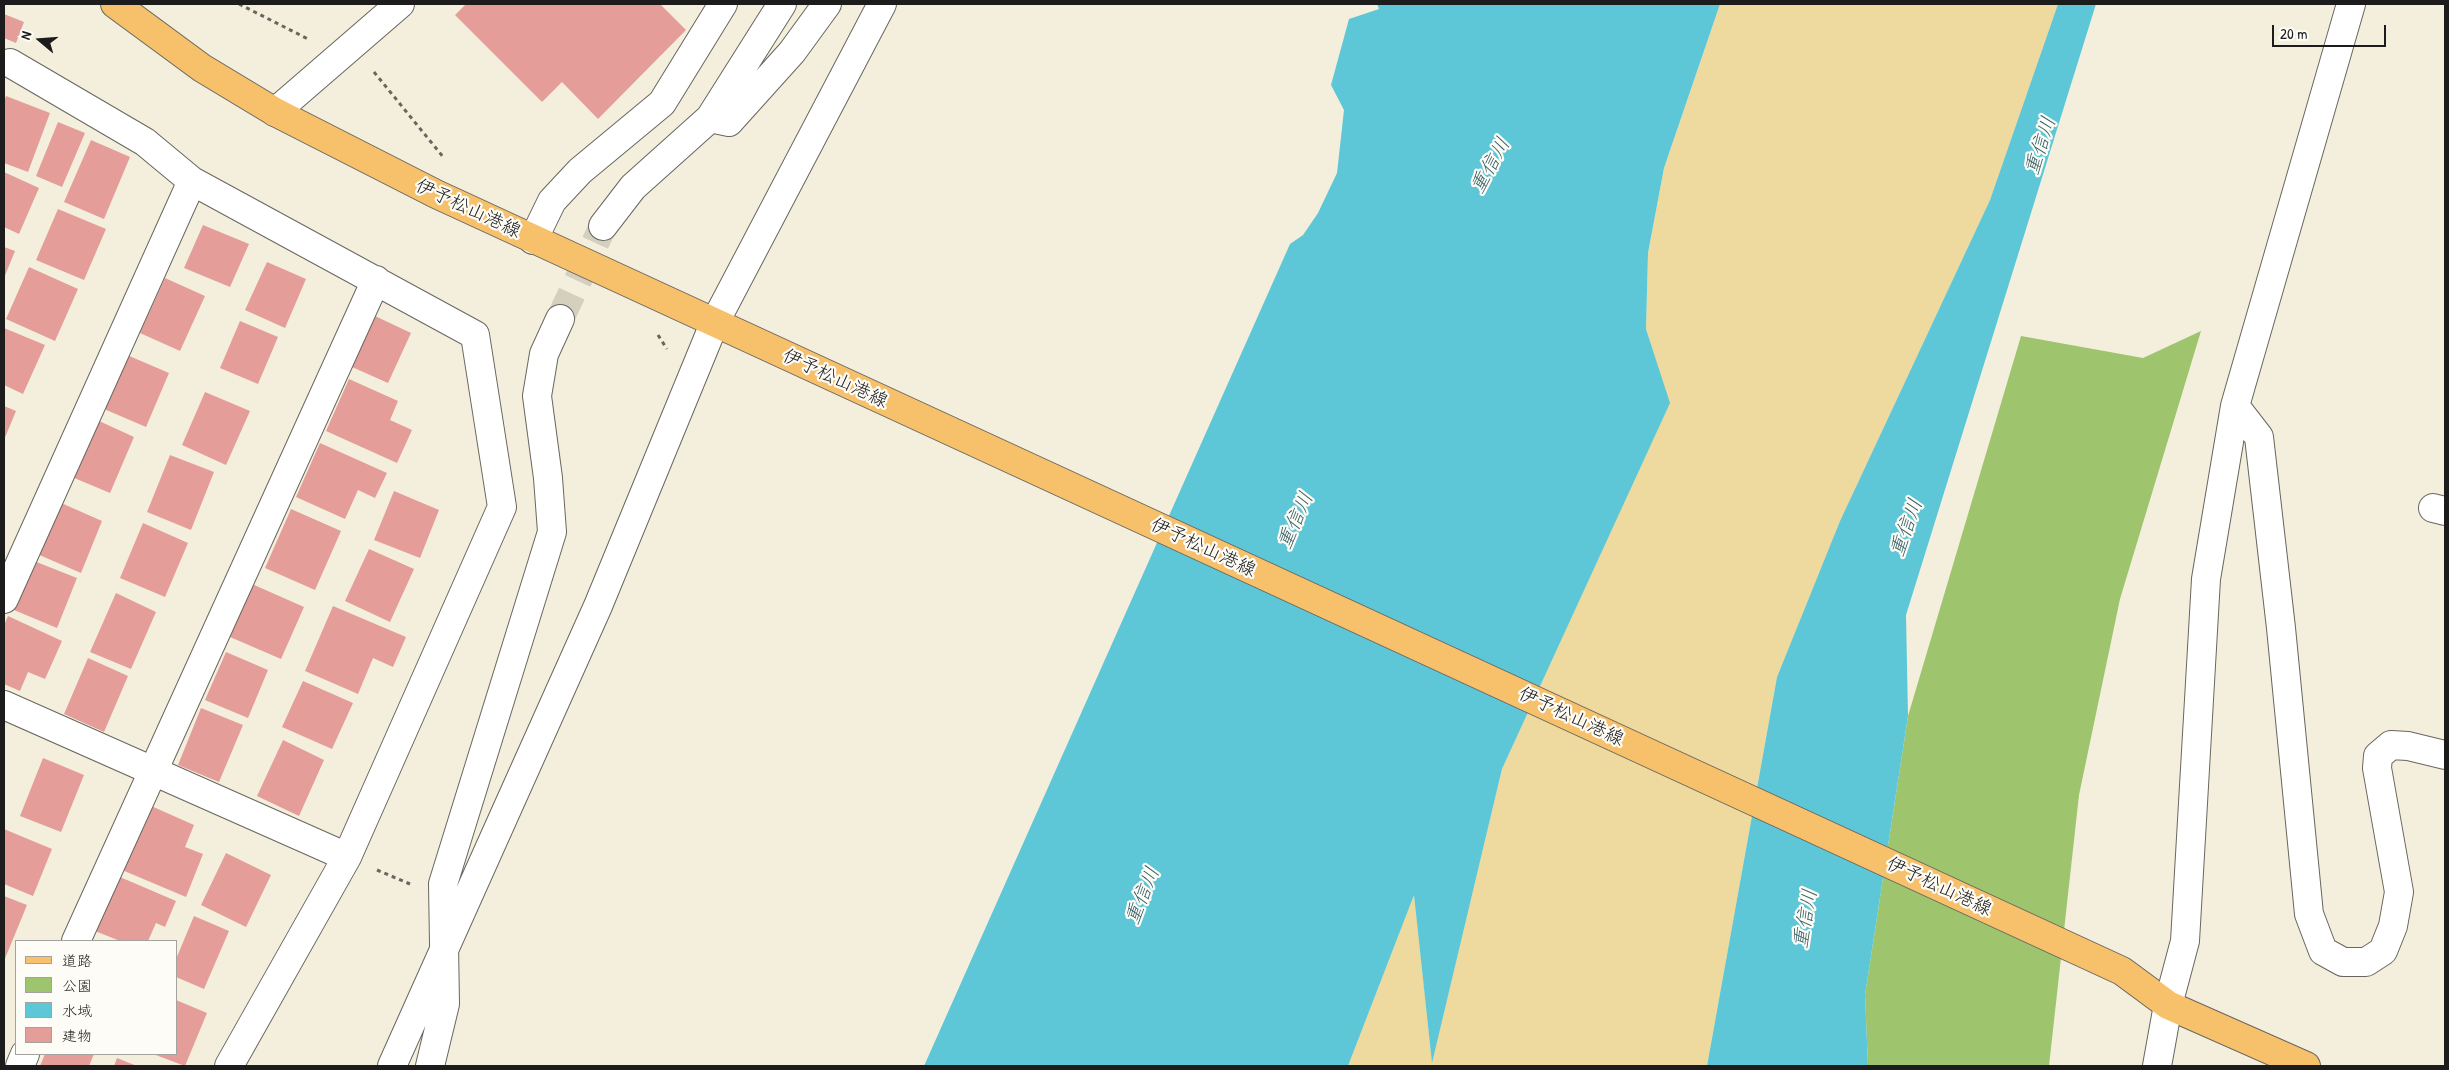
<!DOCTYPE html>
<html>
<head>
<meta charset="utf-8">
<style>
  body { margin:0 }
  #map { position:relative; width:2449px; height:1070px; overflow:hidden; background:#f4efdc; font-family:"Patrick Hand","Klee One",sans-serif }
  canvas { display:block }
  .frame { position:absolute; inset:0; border:5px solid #1c1c1c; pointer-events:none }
  .legend { position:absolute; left:15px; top:940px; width:162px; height:115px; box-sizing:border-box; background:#fdfcf7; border:1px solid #a3a29f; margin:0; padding:6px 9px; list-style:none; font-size:15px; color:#1c1c1c }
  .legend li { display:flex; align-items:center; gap:10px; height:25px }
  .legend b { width:25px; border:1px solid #a3a29f }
  .north { position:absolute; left:15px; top:15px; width:50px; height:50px; -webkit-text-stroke:4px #fdfcf7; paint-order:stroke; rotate:288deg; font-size:14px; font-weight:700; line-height:20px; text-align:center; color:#1c1c1c }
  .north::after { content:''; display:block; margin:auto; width:18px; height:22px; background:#1c1c1c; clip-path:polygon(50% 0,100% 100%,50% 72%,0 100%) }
  .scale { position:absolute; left:2272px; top:25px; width:114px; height:22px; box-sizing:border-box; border:2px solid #1c1c1c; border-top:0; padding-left:6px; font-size:15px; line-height:18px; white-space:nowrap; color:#1c1c1c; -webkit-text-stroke:4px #fdfcf7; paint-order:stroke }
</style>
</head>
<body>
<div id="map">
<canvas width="2449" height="1070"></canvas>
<div class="frame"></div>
<ul class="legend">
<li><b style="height:6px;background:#f7c06b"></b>道路</li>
<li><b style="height:14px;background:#9fc46e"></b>公園</li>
<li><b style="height:14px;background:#5dc7d7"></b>水域</li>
<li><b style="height:14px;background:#e49d99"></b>建物</li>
</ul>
<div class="north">N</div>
<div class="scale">20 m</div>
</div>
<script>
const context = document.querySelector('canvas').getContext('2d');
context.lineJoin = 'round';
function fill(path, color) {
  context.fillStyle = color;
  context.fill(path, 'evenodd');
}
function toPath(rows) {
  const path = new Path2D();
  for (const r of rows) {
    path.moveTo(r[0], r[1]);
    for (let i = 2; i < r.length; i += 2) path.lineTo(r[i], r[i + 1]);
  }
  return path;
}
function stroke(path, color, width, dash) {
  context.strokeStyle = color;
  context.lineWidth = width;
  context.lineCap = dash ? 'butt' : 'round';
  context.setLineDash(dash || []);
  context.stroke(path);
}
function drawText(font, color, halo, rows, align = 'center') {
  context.font = font + ' "Patrick Hand","Klee One",sans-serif';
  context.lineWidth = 4.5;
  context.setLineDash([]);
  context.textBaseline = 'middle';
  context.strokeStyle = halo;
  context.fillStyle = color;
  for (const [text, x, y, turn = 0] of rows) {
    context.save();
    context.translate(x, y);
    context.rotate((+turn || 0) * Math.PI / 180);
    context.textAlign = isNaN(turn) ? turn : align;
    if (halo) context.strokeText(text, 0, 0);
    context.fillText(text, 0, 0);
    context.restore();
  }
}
fill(toPath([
  [2201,331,2120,599,2079,795,2049,1066,1868,1066,1865,995,1908,716,2021,336,2143,358]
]), '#9fc46e');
fill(toPath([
  [1720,4,1974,4,1974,6,1976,4,2058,4,1990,200,1840,521,1777,677,1707,1066,1348,1066,1414,894,1432,1061,1502,769,1669,403,1646,329,1648,253,1664,168]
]), '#eeda9e');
fill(toPath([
  [1377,4,1720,4,1664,168,1648,253,1646,329,1670,403,1502,769,1432,1063,1414,895,1348,1066,924,1066,1290,244,1303,235,1318,213,1337,173,1344,110,1331,85,1349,19,1379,9],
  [2058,4,2096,4,1906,615,1908,716,1865,995,1868,1066,1707,1066,1777,677,1840,521,1990,200]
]), '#5dc7d7');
fill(toPath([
  [466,4,660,4,686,30,598,119,562,82,542,102,455,15],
  [4,14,24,22,16,43,4,38],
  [6,96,50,113,28,172,4,163,4,102],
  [58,122,85,133,62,187,36,176],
  [91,140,130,157,104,219,64,202],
  [4,172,39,188,19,234,4,227],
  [58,209,106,229,84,280,36,260],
  [203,225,249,244,230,287,184,268],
  [4,247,15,251,4,278],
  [267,262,306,279,285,328,245,310],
  [29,267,78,289,55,341,6,319],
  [165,278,205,296,180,351,140,333],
  [375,316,411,333,388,383,352,367],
  [240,321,278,337,258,384,220,368],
  [4,328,45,345,23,394,4,385],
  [127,355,169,373,146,427,104,409],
  [349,379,398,401,390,420,412,430,397,463,326,431],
  [205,392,250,411,226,465,182,445],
  [4,406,16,411,4,440],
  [97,420,134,437,110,493,72,477],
  [320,443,387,473,375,498,358,490,345,519,296,497],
  [170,455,214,472,191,530,147,512],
  [394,491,439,510,420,558,374,540],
  [59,502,102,521,81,573,37,554],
  [291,509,341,531,315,590,265,568],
  [143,523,188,543,165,597,120,578],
  [369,549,414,569,390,622,345,601],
  [34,561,77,578,57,628,14,610],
  [252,584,304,607,281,659,230,637],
  [116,593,156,612,131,669,90,652],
  [333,606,406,637,393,667,373,658,358,694,305,671],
  [8,616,62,641,45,679,28,672,20,691,4,684,4,625],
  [226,652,268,670,248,718,205,700],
  [88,658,128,676,104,732,64,714],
  [303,681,353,703,332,749,282,727],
  [201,708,243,725,219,782,178,765],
  [283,740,324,760,299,816,257,796],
  [43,758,84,775,61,832,20,816],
  [149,805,194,825,185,847,203,854,186,897,122,870],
  [4,829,52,849,33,896,4,884],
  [226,853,271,875,246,927,201,905],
  [113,874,176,901,165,927,156,923,148,941,120,941,90,929],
  [4,896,27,905,4,961],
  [194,916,229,931,204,989,176,977,176,959],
  [176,1000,207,1013,185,1066,153,1054,176,1054],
  [45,1054,94,1054,89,1066,40,1066],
  [117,1058,137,1066,114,1066]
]), '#e49d99');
stroke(toPath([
  [560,319,603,226]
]), '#d4cfbf', 28, [28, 14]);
const minor = toPath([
  [10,63,145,142,192,181,475,335,502,507,347,857,229,1066],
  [275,112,400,4],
  [710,118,729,122,792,52,827,4],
  [603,226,633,187,710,118,782,4],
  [533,240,552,201,580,171,662,103,723,4],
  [2235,406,2259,437,2281,628,2309,914,2323,951,2343,962,2366,962,2383,951,2393,926,2399,892,2377,768,2378,756,2391,745,2408,746,2445,755],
  [2433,508,2445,511],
  [4,599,192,181],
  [4,705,347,857],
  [76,941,376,280],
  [20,1066,25,1054],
  [392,1066,598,606,714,324,882,4],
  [430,1066,445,1004,443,884,552,532,548,478,537,396,544,354,560,319],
  [2157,1066,2168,1005,2185,941,2206,579,2235,406,2351,4]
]);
const major = toPath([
  [115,4,202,68,275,112,436,194,2122,971,2168,1005,2306,1066]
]);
stroke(minor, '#68665f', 30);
stroke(major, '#68665f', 30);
stroke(toPath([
  [239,4,308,39],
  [374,72,444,158],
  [658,335,667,349],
  [377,870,410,884]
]), '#68665f', 3, [4, 4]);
stroke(minor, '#fff', 28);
stroke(major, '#f7c06b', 28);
drawText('19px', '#1c1c1c', '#fdfcf7', [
  ["伊予松山港線",468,209,25],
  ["伊予松山港線",835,379,25],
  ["伊予松山港線",1203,548,25],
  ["伊予松山港線",1571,717,25],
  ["伊予松山港線",1939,887,25]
]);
drawText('italic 20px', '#366067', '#fdfcf7', [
  ["重信川",2041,146,-72],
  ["重信川",1491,166,-61],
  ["重信川",1296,521,-66],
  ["重信川",1907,528,-70],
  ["重信川",1143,896,-68],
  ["重信川",1806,919,-80]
]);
</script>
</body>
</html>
